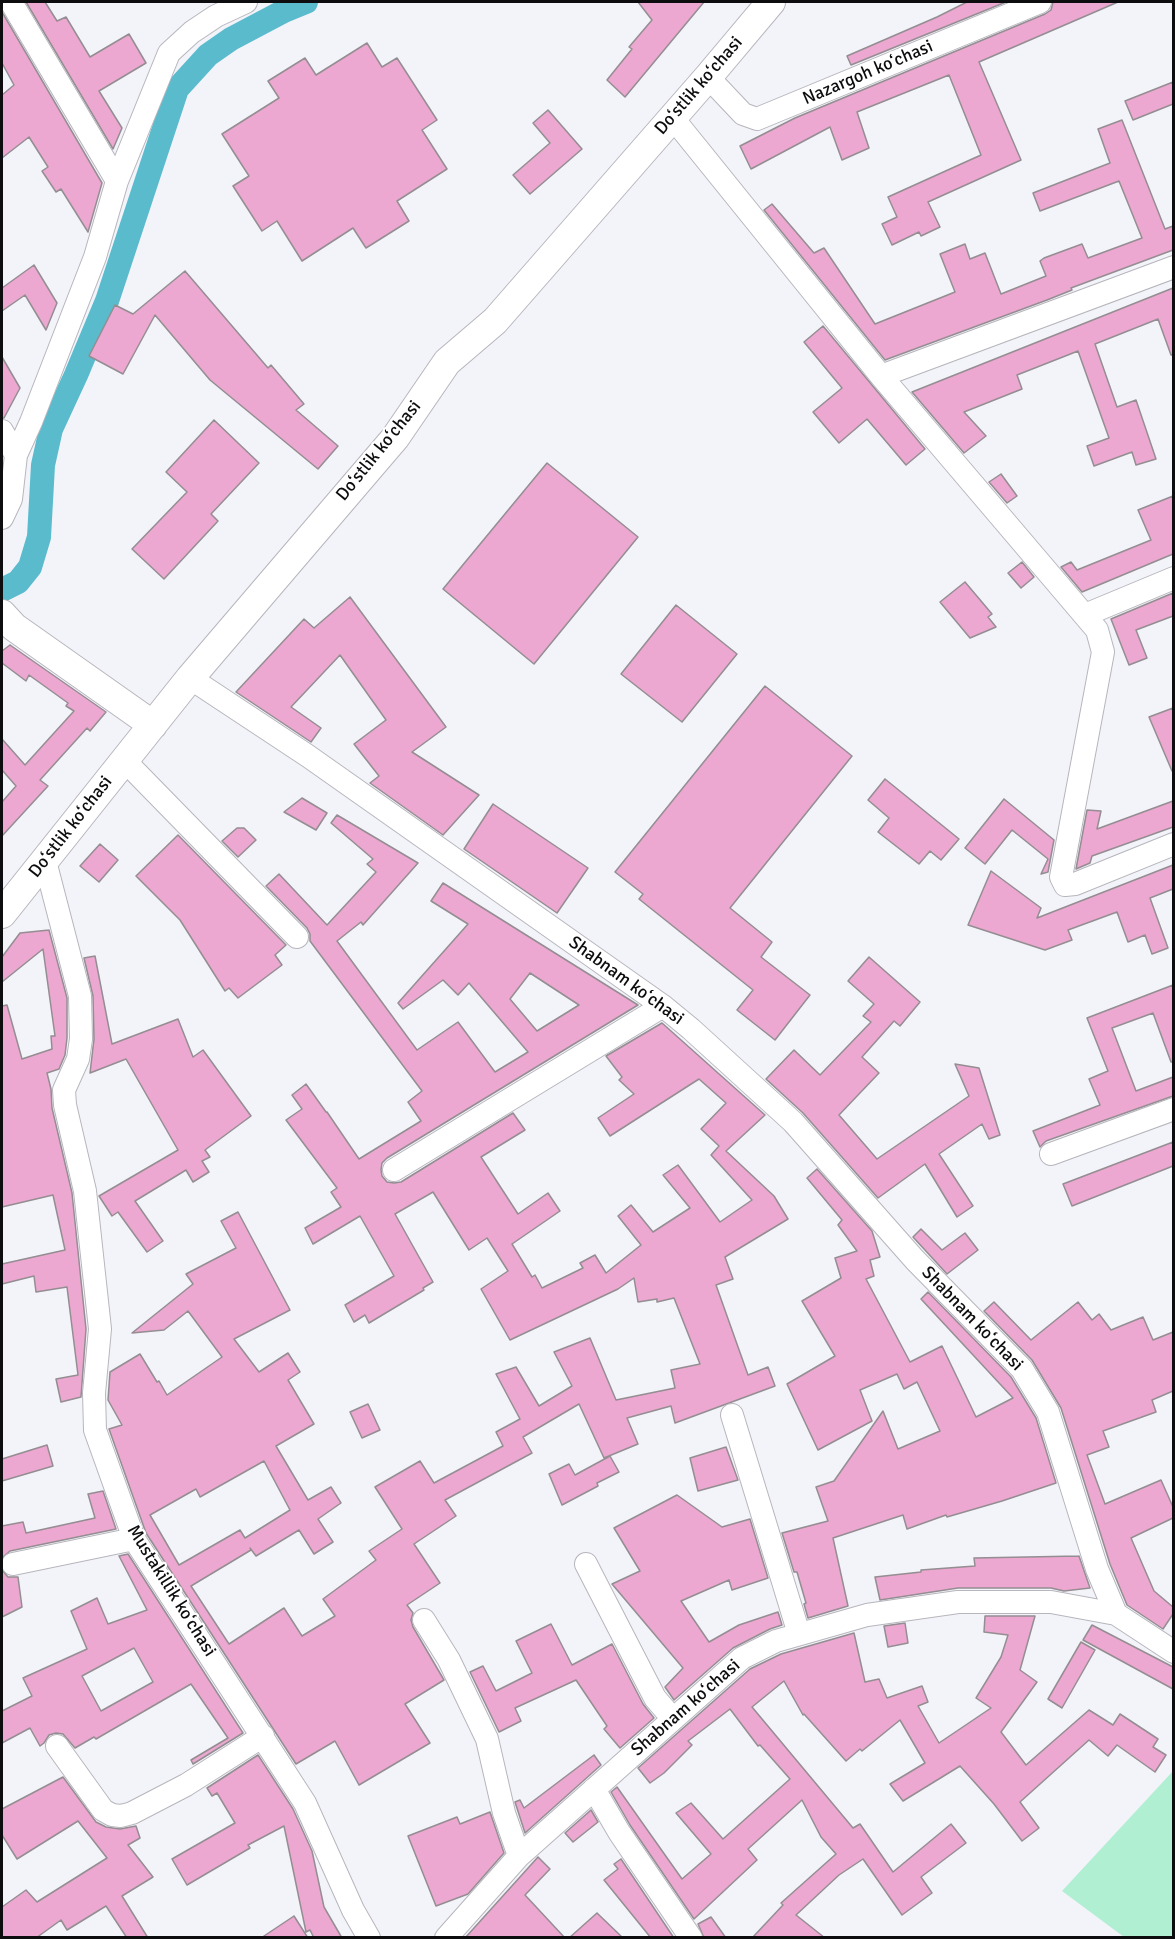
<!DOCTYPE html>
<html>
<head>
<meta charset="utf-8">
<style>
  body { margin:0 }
  #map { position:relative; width:1175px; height:1939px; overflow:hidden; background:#f3f3fa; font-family:Signika,sans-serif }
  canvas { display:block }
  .frame { position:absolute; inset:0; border:3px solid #0d0d0f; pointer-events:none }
</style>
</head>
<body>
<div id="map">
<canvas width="1175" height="1939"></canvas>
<div class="frame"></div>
</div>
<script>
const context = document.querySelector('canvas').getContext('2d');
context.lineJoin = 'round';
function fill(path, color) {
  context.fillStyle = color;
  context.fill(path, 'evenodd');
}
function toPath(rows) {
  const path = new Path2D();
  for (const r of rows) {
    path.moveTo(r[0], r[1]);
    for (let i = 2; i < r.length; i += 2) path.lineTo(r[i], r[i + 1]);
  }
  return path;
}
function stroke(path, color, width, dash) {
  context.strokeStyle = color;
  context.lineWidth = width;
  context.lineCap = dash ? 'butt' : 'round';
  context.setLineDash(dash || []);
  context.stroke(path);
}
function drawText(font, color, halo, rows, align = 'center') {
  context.font = font + ' Signika,sans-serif';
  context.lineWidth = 4.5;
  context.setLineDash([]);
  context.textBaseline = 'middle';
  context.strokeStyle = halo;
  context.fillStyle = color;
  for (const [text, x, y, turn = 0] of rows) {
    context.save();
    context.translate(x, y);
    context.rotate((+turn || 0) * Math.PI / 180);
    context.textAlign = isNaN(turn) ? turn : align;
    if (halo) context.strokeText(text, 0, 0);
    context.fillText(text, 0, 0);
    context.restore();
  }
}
fill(toPath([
  [1173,1771,1173,1937,1124,1937,1062,1891]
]), '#b0efd2');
stroke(toPath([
  [2,590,18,582,30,567,39,537,43,465,51,429,76,375,107,301,177,89,208,55,231,39,284,11,306,2]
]), '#59bbcc', 24);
const building = toPath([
  [26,2,45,2,57,21,66,17,90,57,129,34,146,63,99,91,122,128,113,149,26,2],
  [638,2,704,2,625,97,607,80,632,49,629,47,652,20,638,2],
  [967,2,1006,2,851,65,847,56,937,17,967,2],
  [1053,2,1118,2,979,62,1021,160,928,202,940,227,921,236,919,232,892,245,882,224,897,217,888,197,981,155,949,75,857,112,869,148,842,160,830,127,751,169,740,146,795,118,1045,14,1051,10,1053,2],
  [2,12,102,183,88,232,61,189,56,192,42,171,48,167,29,137,2,158,2,95,14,85,2,63,2,12],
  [367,43,382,67,397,58,437,120,422,130,447,169,397,201,409,221,366,248,353,228,302,261,277,221,262,231,233,186,249,176,222,134,279,98,268,81,305,58,316,75,367,43],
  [1173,82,1173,104,1133,120,1125,101,1173,82],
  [548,110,582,149,530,194,513,175,550,143,533,123,548,110],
  [1122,120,1165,229,1173,226,1173,250,1071,288,1072,290,1047,300,885,360,764,210,772,204,814,253,824,248,875,324,955,292,940,254,965,244,970,259,985,253,1001,294,1046,276,1040,261,1044,258,1082,244,1088,258,1142,238,1119,181,1040,211,1033,193,1110,163,1098,129,1122,120],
  [34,265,57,303,46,330,25,295,2,311,2,288,34,265],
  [185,271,268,368,271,365,304,404,296,410,338,446,318,469,210,380,155,315,123,374,89,356,115,305,133,314,185,271],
  [1173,288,1173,355,1171,355,1158,319,1095,344,1117,407,1136,400,1156,459,1136,465,1132,452,1094,466,1087,446,1109,438,1078,351,1017,375,1022,389,964,412,986,436,964,453,912,392,1173,288],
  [823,326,925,449,906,465,867,419,839,443,813,412,842,388,804,342,823,326],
  [2,357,20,388,4,418,2,418,2,357],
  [214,420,259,463,211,514,218,521,164,579,132,549,187,492,166,472,214,420],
  [547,463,638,537,534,664,443,589,547,463],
  [1001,474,1017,496,1007,503,989,482,1001,474],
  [1173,496,1173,554,1082,592,1061,567,1071,562,1077,570,1151,540,1138,510,1173,496],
  [1022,562,1034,577,1021,588,1008,573,1022,562],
  [965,582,992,614,988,617,996,627,970,638,940,602,965,582],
  [1173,593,1173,616,1136,630,1147,658,1129,665,1111,619,1173,593],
  [350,597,446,727,412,752,479,795,443,835,370,783,379,776,354,744,386,720,340,655,291,707,321,728,311,742,236,692,304,619,314,628,350,597],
  [676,605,737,654,682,722,621,674,676,605],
  [10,645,106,712,90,731,87,728,40,780,48,786,2,836,2,802,16,786,2,770,2,739,25,765,74,711,66,706,68,703,29,675,26,681,2,663,2,651,10,645],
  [765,686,852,756,730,908,772,942,761,957,810,995,775,1040,737,1010,753,990,639,899,643,894,615,872,765,686],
  [1173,708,1173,771,1172,771,1149,717,1173,708],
  [885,779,959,839,941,860,930,851,919,864,878,832,889,818,868,800,885,779],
  [302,798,327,813,316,830,284,812,302,798],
  [1004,799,1054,840,1048,872,1041,874,1048,859,1012,830,985,864,965,848,1004,799],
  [1173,801,1173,827,1092,856,1090,863,1076,869,1087,810,1101,811,1097,829,1173,801],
  [493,804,588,868,557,913,464,849,493,804],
  [337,815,418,863,363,925,361,922,337,941,417,1050,458,1022,495,1072,528,1052,469,983,458,995,443,980,403,1009,398,1003,468,924,431,901,443,883,638,1005,387,1158,382,1163,381,1170,382,1176,387,1182,394,1183,401,1182,513,1113,525,1130,481,1157,518,1214,548,1193,560,1211,512,1244,532,1277,535,1275,542,1288,583,1268,580,1263,595,1255,606,1273,641,1245,618,1216,631,1205,653,1232,690,1208,663,1175,678,1165,720,1222,752,1200,711,1155,719,1146,701,1129,726,1103,699,1079,610,1136,598,1118,634,1094,619,1080,622,1077,606,1056,662,1023,765,1115,726,1151,774,1196,788,1219,725,1257,733,1279,716,1285,748,1375,768,1367,775,1386,675,1423,671,1406,627,1418,638,1444,604,1458,579,1404,523,1437,532,1453,445,1500,456,1516,414,1544,440,1583,407,1605,413,1613,411,1620,413,1627,444,1680,405,1704,430,1743,359,1785,335,1741,296,1764,146,1533,109,1429,122,1425,108,1400,110,1372,140,1354,157,1382,159,1381,167,1395,222,1357,188,1311,164,1330,132,1333,193,1284,186,1274,236,1248,221,1221,238,1212,290,1310,234,1339,259,1372,288,1353,300,1372,288,1380,314,1424,276,1446,308,1500,331,1487,341,1503,318,1519,333,1542,314,1554,299,1530,256,1556,250,1548,251,1550,191,1586,229,1644,284,1608,302,1636,335,1616,323,1599,376,1560,369,1551,402,1529,375,1487,420,1461,434,1483,503,1446,496,1432,520,1419,496,1374,516,1367,539,1406,572,1386,554,1352,590,1338,616,1400,675,1388,671,1370,700,1364,674,1298,657,1302,657,1299,638,1302,634,1278,618,1289,510,1340,481,1289,508,1271,487,1238,469,1250,433,1192,395,1214,433,1282,423,1288,424,1290,369,1323,365,1315,354,1322,345,1305,394,1276,360,1216,313,1244,305,1228,341,1207,331,1192,337,1188,286,1120,302,1109,292,1095,306,1084,326,1112,327,1112,359,1159,421,1121,408,1102,422,1091,310,941,310,934,307,928,266,886,279,874,327,925,376,872,367,864,373,859,331,823,337,815],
  [530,973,579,1005,537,1031,510,999,530,973],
  [264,1461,290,1510,245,1538,240,1530,179,1565,150,1515,196,1489,200,1497,264,1461],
  [237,828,244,828,256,840,238,857,222,841,237,828],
  [178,835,286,945,275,955,282,965,238,998,229,988,225,991,180,920,136,876,178,835],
  [100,844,118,860,99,882,80,866,100,844],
  [1173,865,1173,889,1150,898,1168,948,1152,954,1145,935,1128,942,1117,912,1068,930,1072,940,1045,950,968,925,991,871,1041,908,1037,918,1173,865],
  [49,930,67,998,67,1038,65,1055,59,1069,47,1073,51,1089,52,1108,72,1193,86,1329,81,1397,61,1402,56,1379,78,1375,67,1287,36,1292,34,1276,2,1284,2,1264,65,1250,53,1195,2,1207,2,1006,7,1005,22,1059,52,1049,51,1036,55,1036,43,949,2,982,2,957,20,933,49,930],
  [95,956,112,1044,178,1019,193,1057,203,1050,251,1116,205,1150,210,1157,202,1161,209,1172,193,1182,186,1170,135,1201,163,1241,147,1252,118,1212,112,1216,99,1196,178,1150,126,1059,90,1073,94,1039,93,996,84,958,95,956],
  [869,957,920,1002,900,1026,894,1021,862,1057,879,1073,839,1115,877,1159,969,1096,955,1064,979,1068,1000,1135,989,1139,982,1124,939,1154,973,1206,957,1217,925,1164,878,1198,803,1113,766,1079,794,1050,820,1075,871,1022,863,1016,874,1004,848,981,869,957],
  [1173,985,1173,1062,1171,1062,1153,1013,1112,1028,1136,1091,1173,1077,1173,1096,1046,1141,1040,1147,1033,1131,1100,1105,1089,1079,1108,1071,1087,1018,1173,985],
  [1173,1142,1173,1166,1072,1206,1063,1184,1173,1142],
  [817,1169,872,1231,880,1257,870,1260,874,1276,866,1279,910,1362,942,1346,976,1417,1013,1398,921,1299,928,1292,1011,1377,1036,1418,1056,1483,1002,1501,947,1517,946,1515,907,1529,903,1515,833,1538,848,1606,808,1618,804,1604,806,1603,797,1572,794,1572,782,1533,828,1521,816,1487,834,1481,883,1411,898,1449,940,1431,917,1382,904,1389,897,1374,860,1390,872,1421,818,1450,787,1384,835,1356,802,1301,841,1278,835,1258,857,1251,838,1225,842,1220,807,1178,817,1169],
  [921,1229,942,1250,965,1233,978,1250,947,1274,913,1237,921,1229],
  [994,1302,1031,1340,1078,1302,1092,1320,1099,1314,1111,1330,1143,1317,1153,1340,1173,1332,1173,1391,1152,1400,1156,1412,1103,1431,1109,1447,1087,1455,1105,1504,1161,1480,1173,1507,1173,1518,1131,1538,1154,1591,1173,1607,1173,1614,1163,1629,1127,1605,1110,1564,1061,1408,1032,1360,984,1311,994,1302],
  [368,1404,380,1430,362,1438,350,1412,368,1404],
  [47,1445,53,1466,2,1481,2,1459,47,1445],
  [726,1447,738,1480,698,1491,690,1458,726,1447],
  [610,1456,619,1472,597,1483,598,1486,562,1505,549,1474,569,1464,575,1475,610,1456],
  [103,1491,116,1529,10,1551,2,1558,2,1526,23,1522,26,1533,95,1518,88,1494,103,1491],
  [677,1495,722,1527,750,1519,768,1578,732,1590,729,1580,681,1601,709,1642,739,1625,778,1612,782,1625,770,1629,733,1648,674,1700,665,1687,683,1668,612,1584,640,1571,614,1528,677,1495],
  [128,1554,243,1733,193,1764,191,1760,228,1738,191,1684,96,1739,94,1737,75,1748,63,1734,56,1733,49,1735,44,1743,40,1746,30,1728,2,1743,2,1711,32,1696,23,1678,87,1649,71,1611,97,1598,108,1624,147,1610,119,1556,128,1554],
  [134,1648,153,1682,101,1711,82,1676,134,1648],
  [1079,1556,1090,1588,1064,1591,1051,1588,958,1588,880,1600,875,1577,921,1572,921,1570,975,1566,974,1558,1079,1556],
  [2,1570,8,1577,18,1577,22,1607,2,1617,2,1570],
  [985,1616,1035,1616,1020,1670,1037,1682,1001,1732,1026,1765,1089,1710,1113,1725,1120,1714,1158,1739,1153,1747,1166,1755,1155,1772,1117,1745,1108,1756,1089,1740,1020,1802,1039,1828,1022,1841,994,1804,960,1766,903,1801,890,1784,925,1763,900,1720,862,1751,860,1749,846,1761,804,1714,803,1715,784,1681,752,1707,853,1828,860,1824,893,1872,951,1824,966,1843,921,1877,932,1893,902,1915,863,1859,839,1875,796,1915,825,1938,752,1938,783,1905,781,1903,836,1854,821,1837,802,1800,748,1849,757,1860,694,1919,630,1825,611,1792,617,1787,682,1879,711,1854,676,1813,691,1803,723,1839,790,1779,760,1745,758,1746,730,1709,688,1741,692,1745,664,1773,650,1783,638,1768,750,1669,781,1654,854,1633,865,1682,879,1679,887,1698,922,1686,928,1702,918,1706,939,1743,991,1708,976,1698,1001,1657,1008,1635,984,1632,985,1616],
  [905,1623,908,1643,888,1647,884,1626,905,1623],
  [551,1624,572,1665,612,1644,643,1704,654,1718,620,1748,604,1729,607,1726,576,1680,515,1708,521,1721,499,1732,470,1672,483,1666,496,1691,532,1673,516,1641,551,1624],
  [1092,1625,1173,1667,1173,1689,1083,1640,1092,1625],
  [1081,1642,1095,1650,1062,1708,1048,1699,1081,1642],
  [258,1755,293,1809,312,1851,324,1907,342,1938,314,1938,310,1930,306,1932,284,1826,248,1845,250,1848,187,1885,172,1859,235,1823,217,1793,212,1796,207,1788,258,1755],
  [594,1755,601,1765,525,1833,515,1802,520,1800,524,1808,594,1755],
  [63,1777,96,1822,106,1827,120,1829,136,1826,140,1838,128,1845,153,1877,122,1896,148,1938,127,1938,106,1906,67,1930,61,1920,36,1938,2,1938,2,1907,26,1890,37,1902,107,1858,78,1821,17,1859,2,1835,2,1809,63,1777],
  [591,1810,598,1822,573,1842,565,1833,591,1810],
  [490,1812,504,1853,468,1894,436,1906,408,1836,457,1817,460,1824,490,1812],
  [538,1857,550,1869,525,1895,565,1938,465,1938,538,1857],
  [621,1859,674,1938,651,1938,604,1880,618,1869,614,1864,621,1859],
  [597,1913,623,1938,569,1938,597,1913],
  [294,1916,308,1938,261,1938,294,1916],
  [711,1917,726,1938,704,1938,698,1924,711,1917]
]);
fill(building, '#eca8d0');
stroke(building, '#948d91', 1.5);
const minor = toPath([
  [11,2,117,181],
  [708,77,743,114,757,119,1040,2],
  [672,117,881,376,1097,630,1103,652,1061,877,1065,885,1075,884,1174,844],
  [881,376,1174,267],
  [2,431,16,455],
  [2,518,11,499,16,455,31,422,95,257,117,181,169,53,192,32,216,16,246,2],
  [1085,615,1174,578],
  [190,678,308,756,663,1006,691,1029,793,1122,915,1260,1022,1369,1048,1412,1097,1569,1116,1614],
  [124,760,297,937],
  [45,861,80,996,81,1039,78,1059,64,1090,65,1105,85,1191,100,1329,94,1393,95,1430,134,1539,305,1803,353,1910,369,1938],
  [1051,1154,1174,1109],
  [394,1170,663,1006],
  [732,1415,799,1634],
  [13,1564,134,1539],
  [586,1564,655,1698,673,1719],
  [424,1620,449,1660,487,1739,504,1813,519,1856],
  [57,1746,103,1810,112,1815,121,1816,132,1813,186,1785,263,1736],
  [594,1789,619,1832,691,1938],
  [446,1938,519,1856,742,1658,776,1641,867,1615,958,1602,1051,1602,1116,1614,1174,1652]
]);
const tertiary = toPath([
  [2,614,14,627,153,725],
  [2,914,190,678,395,438,447,362,495,321,708,77,771,2]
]);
stroke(minor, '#b7b6bd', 24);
stroke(tertiary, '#b7b6bd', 30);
stroke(minor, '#fff', 22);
stroke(tertiary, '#fff', 28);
drawText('18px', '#0d0d0f', '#fff', [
  ["Nazargoh koʻchasi",868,73,-23],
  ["Doʻstlik koʻchasi",699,86,-49],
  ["Doʻstlik koʻchasi",379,451,-51],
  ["Doʻstlik koʻchasi",71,827,-52],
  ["Shabnam koʻchasi",626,981,36],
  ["Shabnam koʻchasi",972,1319,46],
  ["Mustakillik koʻchasi",171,1591,58],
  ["Shabnam koʻchasi",686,1708,-41]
]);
</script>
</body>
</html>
